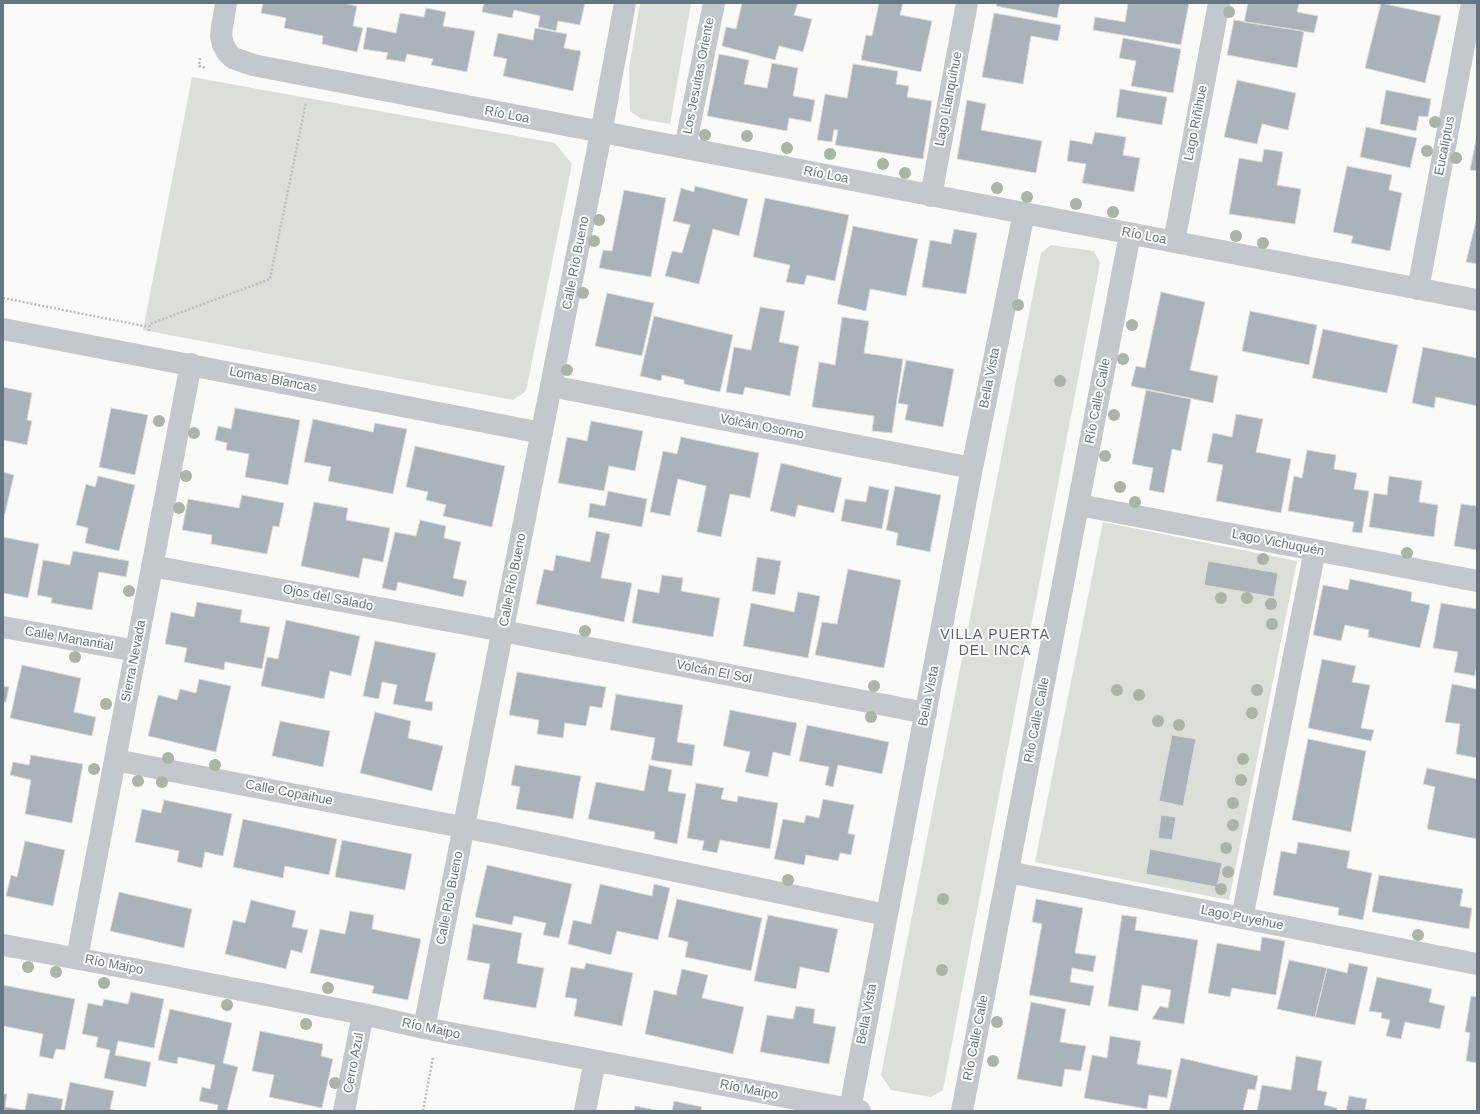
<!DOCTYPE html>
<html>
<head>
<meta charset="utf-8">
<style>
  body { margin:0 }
  #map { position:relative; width:1480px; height:1114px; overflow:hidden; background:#fafaf8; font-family:Arial,sans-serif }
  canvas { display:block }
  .frame { position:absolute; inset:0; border:4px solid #657683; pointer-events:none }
</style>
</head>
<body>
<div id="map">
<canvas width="1480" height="1114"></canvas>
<div class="frame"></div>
</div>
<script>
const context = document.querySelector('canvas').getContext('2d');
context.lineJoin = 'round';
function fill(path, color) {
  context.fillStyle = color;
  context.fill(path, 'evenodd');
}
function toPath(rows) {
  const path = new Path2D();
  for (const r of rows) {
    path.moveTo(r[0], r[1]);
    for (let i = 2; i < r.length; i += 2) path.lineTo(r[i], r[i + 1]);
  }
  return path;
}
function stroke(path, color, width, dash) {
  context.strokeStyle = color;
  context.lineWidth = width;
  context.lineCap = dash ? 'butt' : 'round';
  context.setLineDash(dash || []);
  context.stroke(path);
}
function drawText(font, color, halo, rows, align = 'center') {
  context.font = font + ' Arial,sans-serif';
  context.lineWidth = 4;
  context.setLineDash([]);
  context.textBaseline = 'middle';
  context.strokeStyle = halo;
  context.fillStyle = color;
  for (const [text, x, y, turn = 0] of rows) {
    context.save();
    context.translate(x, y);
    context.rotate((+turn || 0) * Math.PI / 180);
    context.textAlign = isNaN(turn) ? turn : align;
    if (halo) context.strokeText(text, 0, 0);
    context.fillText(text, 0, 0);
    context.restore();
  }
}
fill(toPath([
  [640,3,691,3,670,124,641,119,630,111,629,69],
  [192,77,555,143,572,164,526,391,513,400,143,330],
  [1051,245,1094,251,1100,263,943,1090,931,1097,891,1090,881,1075,1041,253],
  [1103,522,1297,561,1229,900,1035,862]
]), '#dadfd7');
const building = toPath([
  [263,3,343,3,357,6,353,26,363,28,357,52,322,44,323,36,284,28,286,18,261,13,263,3],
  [484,3,585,3,580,25,558,21,556,31,538,27,540,16,514,10,512,18,482,12,484,3],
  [742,3,798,3,794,15,812,19,803,52,779,46,775,60,722,46,726,27,736,29,742,3],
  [879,3,903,3,900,15,932,21,921,72,861,60,866,35,872,36,879,3],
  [997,3,1060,3,1057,18,996,6,997,3],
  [1128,3,1189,3,1181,45,1093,30,1095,17,1125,22,1128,3],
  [1248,3,1299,3,1297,12,1318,16,1314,33,1244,22,1248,3],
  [1381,3,1441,16,1425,83,1365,68,1381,3],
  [426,8,446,12,443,26,475,31,467,72,431,65,433,59,407,54,405,62,386,59,388,53,363,49,367,27,396,33,400,13,424,17,426,8],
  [994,13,1061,25,1058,41,1031,36,1023,84,982,77,994,13],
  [1234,20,1304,31,1297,68,1227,55,1234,20],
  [535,28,567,34,564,48,581,51,573,91,503,76,507,59,493,56,498,33,533,40,535,28],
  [1123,38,1181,49,1173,93,1131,86,1136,61,1119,58,1123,38],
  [719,54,749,60,744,84,767,88,772,63,798,68,793,96,815,100,811,122,789,118,787,131,707,116,719,54],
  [853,64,898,71,896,84,909,86,907,97,932,101,923,159,835,145,838,130,834,130,832,142,817,140,825,94,847,98,853,64],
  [1237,80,1296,93,1288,130,1262,124,1257,144,1224,137,1237,80],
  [1120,89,1167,97,1162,125,1116,117,1120,89],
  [1386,90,1431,99,1428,117,1419,116,1416,131,1380,124,1386,90],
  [967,100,986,104,981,130,1042,141,1036,173,957,159,967,100],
  [1366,127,1417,138,1410,168,1360,157,1366,127],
  [1095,132,1126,137,1123,155,1140,158,1134,192,1082,183,1086,164,1067,161,1070,140,1092,144,1095,132],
  [1477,135,1477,171,1470,170,1477,135],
  [1264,149,1283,152,1277,185,1301,189,1295,224,1229,214,1239,158,1262,162,1264,149],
  [1347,166,1392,175,1389,190,1402,193,1390,251,1351,243,1353,236,1333,232,1347,166],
  [695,186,748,199,739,236,713,229,699,284,665,276,672,251,682,253,690,225,673,221,681,188,694,192,695,186],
  [624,190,666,198,651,277,599,268,603,250,612,251,624,190],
  [765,198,849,215,835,281,807,275,804,285,786,282,790,265,753,257,765,198],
  [1477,217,1477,264,1466,262,1477,217],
  [853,226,918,239,906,296,870,289,866,311,837,304,853,226],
  [954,229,977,233,966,294,922,287,930,240,951,244,954,229],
  [1161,292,1205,302,1190,370,1218,376,1213,403,1131,386,1136,366,1145,368,1161,292],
  [607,293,654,303,642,356,595,346,607,293],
  [760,307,785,311,779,342,799,346,790,396,745,387,743,395,726,392,734,347,751,350,760,307],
  [1250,311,1317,325,1309,365,1242,351,1250,311],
  [654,316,733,335,720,392,684,384,684,380,662,375,661,381,640,376,654,316],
  [842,317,869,321,864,353,903,359,892,433,872,431,874,416,812,407,819,362,835,365,842,317],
  [1323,329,1398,345,1387,393,1312,378,1323,329],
  [1423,347,1477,358,1477,406,1436,397,1434,408,1412,403,1423,347],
  [906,360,954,369,943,427,905,420,908,405,898,403,906,360],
  [3,387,32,393,27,420,32,421,27,445,3,440,3,387],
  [1146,390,1191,399,1181,451,1172,449,1164,493,1149,490,1153,468,1132,464,1146,390],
  [111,408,148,415,135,475,99,467,111,408],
  [235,408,300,420,288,485,245,477,249,454,226,450,227,443,215,440,218,426,231,429,235,408],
  [1236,414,1263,419,1256,452,1291,459,1281,513,1216,501,1223,465,1207,462,1213,433,1232,437,1236,414],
  [313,419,373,432,375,423,407,429,393,494,328,481,331,467,304,462,313,419],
  [591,421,643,431,635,471,609,466,604,491,558,483,567,437,587,441,591,421],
  [681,437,759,453,750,498,730,494,721,537,697,532,706,486,678,479,670,516,650,512,663,451,677,454,681,437],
  [415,446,505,466,492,527,443,516,446,505,426,500,428,492,406,487,415,446],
  [1307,450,1336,455,1334,469,1357,473,1354,489,1369,491,1362,533,1352,532,1354,522,1288,511,1294,476,1302,478,1307,450],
  [781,463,842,478,834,513,798,505,795,517,770,511,781,463],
  [3,472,14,475,3,522,3,472],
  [98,476,135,485,119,551,85,543,88,528,76,525,86,484,95,487,98,476],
  [1389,476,1422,481,1419,502,1438,505,1434,537,1369,527,1374,493,1387,495,1389,476],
  [869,486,889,490,882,529,841,521,845,499,866,502,869,486],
  [895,486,941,495,930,552,896,545,898,533,886,530,895,486],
  [608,491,647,499,642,527,588,517,590,503,605,506,608,491],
  [242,495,284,503,279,527,273,526,267,554,211,544,212,535,182,530,188,499,239,508,242,495],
  [314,502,348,508,346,520,390,528,383,562,363,558,359,578,301,566,314,502],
  [1461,504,1477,506,1477,550,1454,546,1461,504],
  [420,520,446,526,444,538,461,542,453,578,467,581,463,597,398,582,396,591,382,588,395,532,416,536,420,520],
  [596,531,610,534,601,578,632,583,624,622,536,604,544,569,553,571,556,555,590,562,596,531],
  [3,537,39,544,28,598,3,593,3,537],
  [73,551,129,561,126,577,99,572,92,610,51,603,52,598,37,595,43,560,70,565,73,551],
  [757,557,781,561,775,595,752,591,757,557],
  [1208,561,1278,573,1274,597,1204,585,1208,561],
  [848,569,901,580,884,668,815,655,822,622,837,624,848,569],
  [662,575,683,578,681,591,720,598,713,637,632,623,638,589,659,593,662,575],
  [1350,579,1412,592,1411,601,1430,605,1420,648,1368,637,1369,630,1345,625,1341,641,1313,635,1323,585,1348,590,1350,579],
  [798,592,820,596,808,658,743,646,751,603,794,612,798,592],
  [197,602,242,610,240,622,270,627,262,669,225,662,224,670,184,662,187,648,165,644,171,612,194,617,197,602],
  [1441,603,1477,609,1477,664,1475,676,1454,672,1458,652,1433,648,1441,603],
  [286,620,360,636,351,676,330,671,324,699,261,686,267,657,278,659,286,620],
  [375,641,436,653,425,701,433,702,432,711,393,704,397,685,382,682,379,699,363,696,375,641],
  [1322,659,1356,666,1352,682,1370,685,1361,728,1374,730,1371,741,1308,728,1322,659],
  [22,665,81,678,74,712,96,717,92,736,10,718,22,665],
  [517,672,606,687,602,708,590,706,586,726,565,723,563,738,537,734,539,720,509,715,517,672],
  [199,679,231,686,216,752,148,736,158,695,177,700,180,689,196,693,199,679],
  [1452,684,1477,689,1477,758,1456,754,1460,724,1445,722,1452,684],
  [3,686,9,687,6,702,3,702,3,686],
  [616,694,683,705,677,742,695,745,692,766,651,760,655,738,610,730,616,694],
  [730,710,797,723,790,756,773,752,768,777,745,772,750,752,723,746,730,710],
  [375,712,411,721,408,738,443,746,432,791,360,773,375,712],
  [280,721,330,731,323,767,272,756,280,721],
  [807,725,889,742,882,774,838,765,833,787,825,785,829,767,799,761,807,725],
  [1172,735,1196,739,1183,806,1159,801,1172,735],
  [1308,739,1366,751,1351,832,1292,820,1308,739],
  [31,755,83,764,72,823,25,814,31,780,10,775,13,762,29,765,31,755],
  [515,765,581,776,573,819,516,809,520,787,511,785,515,765],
  [649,765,672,770,668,791,686,794,677,844,654,839,655,832,588,819,596,782,644,791,649,765],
  [1427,768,1477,779,1477,839,1427,829,1435,787,1423,784,1427,768],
  [696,783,724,788,721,799,737,802,738,796,778,803,770,849,720,840,717,853,702,850,704,841,687,838,696,783],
  [823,799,854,805,848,833,855,835,851,855,840,853,838,861,806,855,804,865,774,859,783,819,804,823,806,815,819,818,823,799],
  [164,800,232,814,223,856,205,852,202,868,177,862,179,851,135,842,142,809,161,813,164,800],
  [1161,815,1176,817,1172,840,1158,838,1161,815],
  [243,819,337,839,329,875,285,866,283,878,233,867,243,819],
  [342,840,412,854,405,890,335,877,342,840],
  [25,841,65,850,53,906,6,896,11,875,17,877,25,841],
  [1298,842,1350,851,1347,868,1372,873,1363,920,1338,915,1339,908,1273,895,1281,851,1296,854,1298,842],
  [1150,849,1222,863,1217,887,1146,874,1150,849],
  [487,865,572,884,559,938,543,935,546,923,514,916,512,925,475,917,487,865],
  [1379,875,1463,889,1460,906,1472,908,1469,929,1372,912,1379,875],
  [600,884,652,896,654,884,670,888,658,940,617,931,611,955,568,944,573,920,591,924,600,884],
  [119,892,192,909,184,948,110,931,119,892],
  [677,899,762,918,751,971,685,957,688,942,668,937,677,899],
  [1036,899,1083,908,1075,953,1096,956,1093,972,1072,968,1070,982,1094,986,1090,1006,1029,995,1042,924,1032,922,1036,899],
  [251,900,296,911,292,927,308,930,302,953,291,950,286,969,225,954,233,920,245,923,251,900],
  [350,911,374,915,372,929,421,939,408,1000,372,993,374,986,310,973,320,929,345,934,350,911],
  [768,915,838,929,829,973,800,967,796,989,754,981,768,915],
  [1122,915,1137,917,1135,930,1198,940,1184,1024,1152,1019,1160,1006,1168,1008,1171,990,1142,985,1138,1011,1108,1006,1122,915],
  [473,924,522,933,517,963,544,968,536,1008,483,999,490,964,467,960,473,924],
  [1262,937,1285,941,1276,995,1232,988,1230,997,1208,993,1217,943,1260,951,1262,937],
  [1289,960,1327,968,1315,1017,1277,1009,1289,960],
  [586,963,633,973,622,1026,574,1016,577,999,565,997,571,967,584,969,586,963],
  [1349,963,1368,967,1355,1025,1315,1017,1327,968,1347,973,1349,963],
  [682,969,708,975,702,998,744,1007,733,1054,645,1034,654,990,676,995,682,969],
  [1377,977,1432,989,1429,1002,1445,1006,1440,1029,1405,1022,1401,1039,1386,1036,1390,1020,1381,1018,1382,1013,1369,1011,1377,977],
  [3,985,75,999,65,1050,56,1049,53,1059,39,1056,43,1034,3,1026,3,985],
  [131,992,164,999,154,1048,118,1041,115,1055,151,1062,146,1087,104,1078,110,1050,96,1047,98,1037,82,1034,88,1003,102,1006,104,999,128,1004,131,992],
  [1471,996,1477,997,1477,1063,1466,1061,1470,1033,1465,1032,1471,996],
  [1031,1002,1066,1009,1060,1042,1086,1046,1081,1071,1065,1069,1062,1087,1017,1079,1031,1002],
  [796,1006,815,1009,813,1023,836,1027,829,1064,760,1052,767,1015,793,1019,796,1006],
  [170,1009,232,1023,223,1063,238,1067,227,1111,217,1111,218,1105,199,1101,202,1087,210,1089,215,1065,178,1057,177,1064,158,1060,170,1009],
  [260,1031,323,1044,321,1056,333,1059,322,1108,269,1097,274,1075,252,1071,260,1031],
  [1110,1036,1141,1041,1137,1064,1172,1070,1167,1098,1149,1095,1147,1109,1084,1098,1092,1055,1107,1058,1110,1036],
  [1296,1056,1322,1061,1317,1090,1327,1092,1324,1105,1337,1108,1337,1111,1257,1111,1262,1085,1291,1090,1296,1056],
  [1181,1058,1258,1076,1255,1090,1248,1089,1243,1111,1169,1111,1181,1058],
  [70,1082,114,1091,110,1109,119,1111,64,1111,70,1082],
  [28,1093,63,1099,61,1111,3,1111,3,1094,7,1094,5,1107,25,1110,28,1093],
  [1349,1096,1367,1099,1365,1109,1374,1111,1346,1111,1349,1096],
  [674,1101,702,1107,701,1111,672,1111,674,1101],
  [635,1106,661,1111,634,1111,635,1106]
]);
fill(building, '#aab3b9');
stroke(building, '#dcdcda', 1);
stroke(toPath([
  [200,58,199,66,206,68],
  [3,298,149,327],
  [149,331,150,324,270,279,306,102],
  [423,1111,433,1057]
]), '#bbbfc2', 2.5, [2, 2]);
stroke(toPath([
  [226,3,222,27,221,36,223,44,227,52,233,58,253,65,1477,300],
  [685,148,714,3],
  [931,196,967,3],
  [1174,242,1219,3],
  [1418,289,1472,3],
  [3,329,542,433],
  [551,386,972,468],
  [1079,505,1477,581],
  [152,566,471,625,926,713],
  [3,627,136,651],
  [115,760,498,834,886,915],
  [1008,872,1477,964],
  [1242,918,1315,550],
  [3,945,139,970,363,1014,424,1028,860,1111],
  [77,958,191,364],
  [424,1028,601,133,625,3],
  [850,1109,972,468,1024,213],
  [344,1111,363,1014],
  [585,1111,595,1061],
  [962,1111,1130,234]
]), '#c3c8cc', 22);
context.fillStyle = '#aab4a7';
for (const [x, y] of [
  [1229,12],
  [1435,122],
  [705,135],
  [747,136],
  [787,148],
  [1427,151],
  [830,154],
  [1456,158],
  [883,164],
  [905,173],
  [997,188],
  [1027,197],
  [1076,204],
  [1113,212],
  [599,220],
  [1236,236],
  [594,241],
  [1263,243],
  [583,293],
  [1018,305],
  [1132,325],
  [1123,359],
  [567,370],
  [1060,381],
  [1114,415],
  [159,421],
  [194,433],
  [1105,456],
  [186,476],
  [1120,487],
  [1135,502],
  [179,508],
  [1407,553],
  [1263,559],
  [129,591],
  [1221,598],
  [1247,598],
  [1271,604],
  [1272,624],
  [585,631],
  [75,657],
  [874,686],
  [1117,690],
  [1257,690],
  [1139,695],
  [106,704],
  [1252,713],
  [871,717],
  [1158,721],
  [1179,725],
  [168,758],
  [1243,759],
  [215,765],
  [94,769],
  [1241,780],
  [138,781],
  [162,782],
  [1233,803],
  [1233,825],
  [1226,848],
  [1228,872],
  [788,880],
  [1221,889],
  [943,899],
  [1418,935],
  [28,967],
  [942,970],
  [56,972],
  [104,983],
  [328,988],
  [227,1005],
  [997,1022],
  [306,1024],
  [993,1061],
  [335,1083]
]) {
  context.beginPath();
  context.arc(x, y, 6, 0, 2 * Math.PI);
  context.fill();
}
drawText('13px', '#657683', '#fff', [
  ["Los Jesuitas Oriente",699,76,-79],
  ["Lago Llanquihue",949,99,-79],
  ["Río Loa",507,115,11],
  ["Lago Riñihue",1196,123,-79],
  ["Eucaliptus",1445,146,-79],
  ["Río Loa",826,175,11],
  ["Río Loa",1144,236,11],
  ["Calle Río Bueno",576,263,-79],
  ["Bella Vista",990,378,-79],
  ["Lomas Blancas",273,380,11],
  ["Río Calle Calle",1098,401,-79],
  ["Volcán Osorno",762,427,11],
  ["Lago Vichuquén",1278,543,11],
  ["Calle Río Bueno",513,580,-79],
  ["Ojos del Salado",328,598,11],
  ["Calle Manantial",69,639,10],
  ["Sierra Nevada",134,661,-79],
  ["Volcán El Sol",714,672,11],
  ["Bella Vista",929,696,-79],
  ["Río Calle Calle",1037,720,-79],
  ["Calle Copaihue",289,793,11],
  ["Calle Río Bueno",450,898,-79],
  ["Lago Puyehue",1242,918,11],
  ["Río Maipo",114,965,11],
  ["Bella Vista",867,1014,-79],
  ["Río Maipo",431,1029,12],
  ["Río Calle Calle",976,1038,-79],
  ["Cerro Azul",354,1063,-79],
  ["Río Maipo",749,1090,11]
]);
context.letterSpacing = '1px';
drawText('14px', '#57646e', '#fff', [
  ["VILLA PUERTA",995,635],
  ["DEL INCA",995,651]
]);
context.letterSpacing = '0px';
</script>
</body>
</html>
